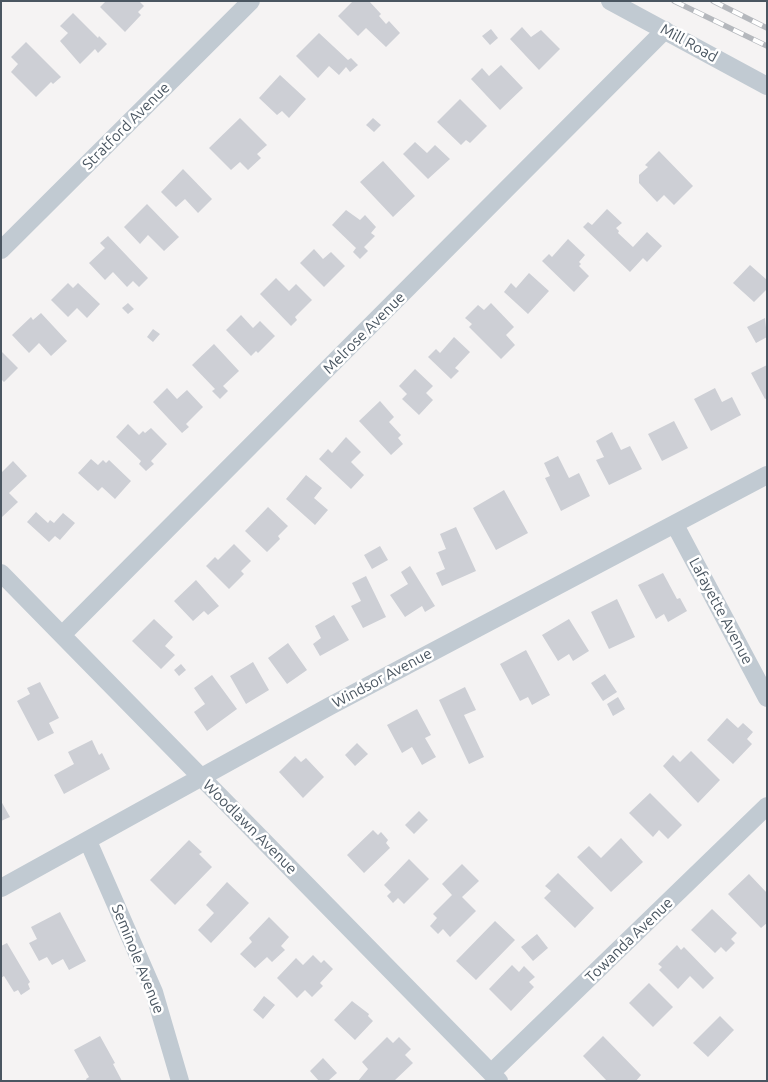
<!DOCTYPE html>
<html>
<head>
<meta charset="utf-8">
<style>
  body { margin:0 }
  #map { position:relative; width:768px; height:1082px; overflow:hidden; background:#f5f3f3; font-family:Ubuntu,sans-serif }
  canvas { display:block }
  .frame { position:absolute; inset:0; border:2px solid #4a5661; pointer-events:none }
</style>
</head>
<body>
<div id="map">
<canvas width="768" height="1082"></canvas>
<div class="frame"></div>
</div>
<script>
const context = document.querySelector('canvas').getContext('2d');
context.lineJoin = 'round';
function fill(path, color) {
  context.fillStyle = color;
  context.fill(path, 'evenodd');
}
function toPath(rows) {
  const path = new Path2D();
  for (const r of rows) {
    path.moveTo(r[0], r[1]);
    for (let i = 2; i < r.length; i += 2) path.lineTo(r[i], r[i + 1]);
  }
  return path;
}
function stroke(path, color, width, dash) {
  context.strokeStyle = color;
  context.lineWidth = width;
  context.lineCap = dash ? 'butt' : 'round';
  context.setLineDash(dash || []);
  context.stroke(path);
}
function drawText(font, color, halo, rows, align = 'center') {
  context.font = font + ' Ubuntu,sans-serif';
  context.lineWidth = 5;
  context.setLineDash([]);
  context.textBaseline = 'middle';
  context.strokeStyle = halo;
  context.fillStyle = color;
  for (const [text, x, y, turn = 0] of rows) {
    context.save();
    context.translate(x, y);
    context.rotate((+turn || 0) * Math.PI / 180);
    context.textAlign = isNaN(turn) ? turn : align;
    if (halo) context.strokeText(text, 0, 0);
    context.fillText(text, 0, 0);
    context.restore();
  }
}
fill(toPath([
  [106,1,139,1,144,6,138,12,141,15,125,32,100,7],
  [353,1,369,1,381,14,379,16,386,24,389,21,400,33,386,47,366,28,358,36,338,16],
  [73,13,98,38,99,36,107,44,98,53,95,49,80,64,60,41,68,33,60,26],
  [522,27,531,37,541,30,560,49,539,70,510,39],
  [491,29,498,38,490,45,482,36],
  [319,33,348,60,351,58,358,65,350,72,346,67,339,75,329,66,318,78,296,56],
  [26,42,61,77,53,84,51,82,36,97,11,72,18,64,11,57],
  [501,65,523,88,500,110,471,79,482,68,489,76],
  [280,75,306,99,289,118,282,111,277,115,259,98],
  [460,99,487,126,470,143,466,140,461,145,437,122],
  [240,118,267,145,257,154,261,158,248,170,240,162,231,170,209,148],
  [373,118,381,125,374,132,366,125],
  [415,142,427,153,435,145,450,159,428,179,403,154],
  [659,151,693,186,674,205,664,195,657,202,639,183,639,175,648,167,645,165],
  [383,161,415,196,393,217,360,182],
  [183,169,212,199,198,213,185,199,176,207,161,192],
  [147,204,179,237,164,251,148,235,140,244,124,227],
  [607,209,622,223,616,228,619,231,618,233,633,247,647,232,662,246,647,262,643,258,630,272,583,227,588,222,592,225],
  [346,210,360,220,365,215,376,227,371,233,375,236,364,247,368,251,360,259,353,252,356,248,332,225],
  [108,236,148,278,139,287,133,281,127,287,113,272,105,280,89,263,105,248,100,243],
  [568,239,585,255,579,262,581,264,579,266,589,276,574,292,542,261,549,254,552,257],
  [314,249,323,259,331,252,345,266,324,287,300,263],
  [750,265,767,280,767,289,754,302,733,283],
  [529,273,549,291,528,314,504,292,511,283,516,288],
  [276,278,289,291,296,284,312,300,295,317,297,320,291,326,260,294],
  [68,283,73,288,78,283,100,304,87,318,77,308,68,317,51,300],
  [128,303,134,309,128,314,122,308],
  [491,303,514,327,506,335,515,345,501,359,469,327,472,324,465,318,478,305,484,310],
  [41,313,67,341,51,356,39,343,29,353,12,335,31,317,33,320],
  [241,315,253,328,260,321,275,336,258,353,256,351,251,356,226,330],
  [765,318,767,337,756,343,747,327],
  [153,329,160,334,153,342,147,337],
  [454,337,470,352,455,368,459,371,451,379,428,357,436,349,440,353],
  [214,344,239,371,223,386,228,391,220,399,212,391,215,389,192,365],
  [1,351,18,368,4,382,1,379],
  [767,365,767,398,765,399,751,373],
  [415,369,433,386,426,393,433,400,419,415,402,399,407,394,399,386],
  [167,388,177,399,187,390,203,407,186,424,189,427,182,433,153,402],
  [715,388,722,402,732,397,741,415,711,431,694,399],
  [380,401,394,417,389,422,401,435,398,438,403,444,391,455,359,421],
  [674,421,688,448,662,461,648,434],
  [128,424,139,435,143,431,145,433,151,428,167,444,151,461,154,464,146,471,139,464,141,461,116,437],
  [612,432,621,450,630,446,642,469,609,485,596,460,604,457,596,441],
  [346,437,361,452,351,462,364,475,351,489,319,459,328,449,332,453],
  [558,456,569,478,579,473,590,496,561,511,545,478,550,476,544,463],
  [91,459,98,465,103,460,106,463,109,460,131,481,115,499,102,487,98,491,78,473],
  [13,461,27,476,9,493,18,502,2,517,1,473],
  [306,475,322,488,314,498,328,510,315,525,286,499],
  [504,490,528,533,496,550,473,508],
  [268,507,288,526,278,536,280,539,267,552,245,531],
  [36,512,48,523,50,520,54,523,63,513,75,523,60,540,55,536,49,542,27,522],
  [456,527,476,571,442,586,436,573,445,569,438,552,446,549,440,534],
  [234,544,251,561,241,571,244,574,229,589,206,566,215,557,218,560],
  [380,546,388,560,372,569,364,555],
  [410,566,435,606,425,612,422,606,405,617,390,595,408,584,401,572],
  [663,573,677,599,680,598,687,611,668,622,664,614,656,619,638,585],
  [366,576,386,617,363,628,351,606,361,601,352,583],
  [196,580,219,606,208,615,204,611,193,621,174,601],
  [617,599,635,637,609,649,591,612],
  [334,615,349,640,320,656,313,644,321,638,315,626],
  [154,619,173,637,165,646,175,655,161,669,132,641],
  [569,619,589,651,573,661,569,654,558,661,542,635],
  [288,643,307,670,287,684,268,658],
  [526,650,550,695,532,705,528,697,520,701,500,664],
  [253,662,269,690,246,704,230,676],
  [181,664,186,670,179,676,174,670],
  [605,674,617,692,603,701,591,683],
  [212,675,237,709,207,731,194,712,205,704,194,688],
  [40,682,59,718,49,723,54,733,38,741,17,701,30,694,27,688],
  [465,687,476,710,464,715,484,757,469,764,439,700],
  [618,697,625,709,613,716,607,704],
  [417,709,431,735,425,738,436,757,422,765,412,747,402,753,387,725],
  [727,718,738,728,743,723,753,732,747,739,752,744,733,764,707,740],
  [92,740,99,755,102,753,110,769,64,794,54,775,74,764,68,752],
  [357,743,368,754,355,766,345,755],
  [691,751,720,780,698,803,663,766,673,755,680,762],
  [295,756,301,762,306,758,324,777,303,798,279,772],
  [650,793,682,825,668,839,659,830,653,837,629,813],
  [1,801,10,817,1,821],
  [419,811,428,820,414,834,405,825],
  [373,830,378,835,381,832,388,840,386,843,390,848,364,873,347,855],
  [621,838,643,862,611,892,577,857,589,846,601,858],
  [189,840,202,852,199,854,212,867,175,905,150,880],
  [409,859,429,879,404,904,398,898,393,903,387,896,391,892,384,885],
  [462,864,479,881,462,897,476,911,450,937,443,929,438,934,430,926,437,918,433,914,452,895,442,884],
  [558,873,594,908,575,928,544,898,551,891,545,886],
  [749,874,767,893,767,923,761,928,728,894],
  [227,882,249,903,211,943,198,930,214,913,206,905],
  [712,909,737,933,731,939,735,943,726,952,721,947,715,953,691,930],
  [60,912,86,961,69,970,63,959,52,965,47,957,39,961,29,943,37,939,31,927],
  [269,917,289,937,281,946,285,950,272,962,267,957,255,968,240,954,252,942,249,938],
  [495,921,515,940,476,980,456,961],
  [537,934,548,948,533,961,521,947],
  [7,943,30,982,28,984,30,989,21,995,18,990,14,992,4,976,1,978,1,946],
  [677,945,681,950,684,947,714,978,703,989,690,976,678,989,659,970,662,967,658,964],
  [313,955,321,963,324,960,333,969,320,983,323,986,312,997,305,990,297,998,277,978,296,958,303,965],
  [512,965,519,972,524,966,535,977,529,982,534,987,511,1011,489,989],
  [649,983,673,1007,653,1027,629,1003],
  [264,996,275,1005,263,1019,253,1010],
  [352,1001,369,1014,368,1016,373,1021,355,1040,334,1020],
  [720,1016,734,1030,708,1057,693,1043],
  [100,1036,115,1063,113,1064,122,1081,87,1081,86,1079,89,1077,74,1050],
  [603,1036,641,1075,636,1081,607,1081,583,1056],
  [387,1037,393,1043,399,1037,411,1049,405,1055,413,1063,394,1081,358,1081,368,1069,362,1062],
  [323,1058,337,1073,328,1081,319,1081,310,1071]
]), '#cdcfd5');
stroke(toPath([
  [610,1,767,86],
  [1,250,251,1],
  [675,525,767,698],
  [1,573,499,1081],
  [62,635,665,30],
  [88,841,154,992,180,1081],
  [1,888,330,706,767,475],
  [491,1073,767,806]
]), '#c1cad2', 18);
const rail = toPath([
  [674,1,767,46],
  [713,1,767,28]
]);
stroke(rail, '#b5b8bd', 5.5);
stroke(rail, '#fff', 4, [11]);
drawText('15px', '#4a5661', '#fff', [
  ["Mill Road",689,43,29],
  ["Stratford Avenue",126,126,-45],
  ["Melrose Avenue",364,333,-45],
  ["Lafayette Avenue",721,611,62],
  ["Windsor Avenue",382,678,-28],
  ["Woodlawn Avenue",250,827,45],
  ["Towanda Avenue",629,940,-44],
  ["Seminole Avenue",138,959,68]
]);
</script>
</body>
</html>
